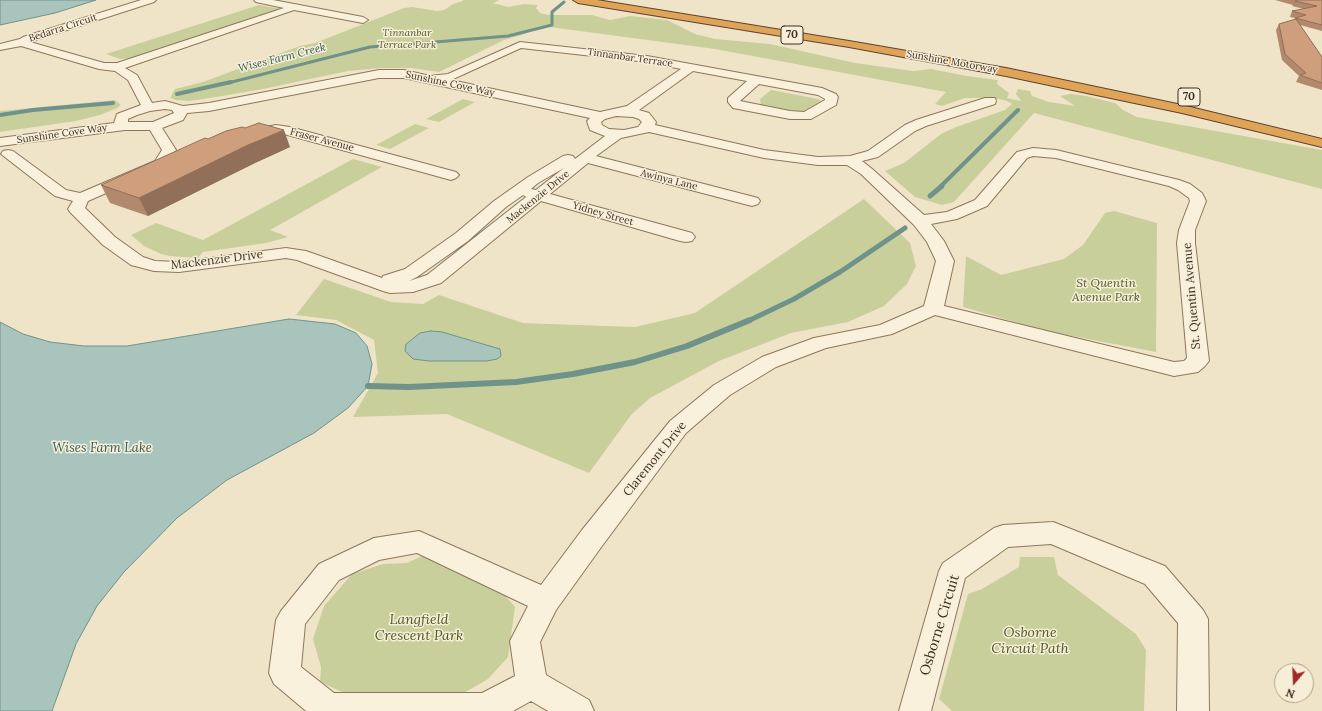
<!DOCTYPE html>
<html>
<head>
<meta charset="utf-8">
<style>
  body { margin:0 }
  #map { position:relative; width:1322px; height:711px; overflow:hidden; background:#f0e4c8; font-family:Lora,serif }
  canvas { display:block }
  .north { position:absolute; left:1274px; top:663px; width:40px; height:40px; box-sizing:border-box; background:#f7eed8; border:1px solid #ada18e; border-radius:50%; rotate:199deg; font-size:11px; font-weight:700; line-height:16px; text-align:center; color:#3d2e20 }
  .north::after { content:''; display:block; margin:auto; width:14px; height:18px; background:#9e2a2b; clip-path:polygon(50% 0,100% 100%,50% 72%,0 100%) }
</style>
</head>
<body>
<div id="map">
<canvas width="1322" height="711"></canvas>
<div class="north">N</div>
</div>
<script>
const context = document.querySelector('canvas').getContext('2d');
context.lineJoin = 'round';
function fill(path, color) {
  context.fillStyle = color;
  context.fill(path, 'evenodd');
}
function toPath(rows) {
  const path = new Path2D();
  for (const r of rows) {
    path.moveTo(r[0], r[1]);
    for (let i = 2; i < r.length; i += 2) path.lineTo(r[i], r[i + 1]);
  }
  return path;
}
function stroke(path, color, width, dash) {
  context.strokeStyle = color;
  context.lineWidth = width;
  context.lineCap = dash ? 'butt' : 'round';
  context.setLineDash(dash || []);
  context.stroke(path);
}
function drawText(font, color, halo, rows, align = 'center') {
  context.font = font + ' Lora,serif';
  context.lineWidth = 3;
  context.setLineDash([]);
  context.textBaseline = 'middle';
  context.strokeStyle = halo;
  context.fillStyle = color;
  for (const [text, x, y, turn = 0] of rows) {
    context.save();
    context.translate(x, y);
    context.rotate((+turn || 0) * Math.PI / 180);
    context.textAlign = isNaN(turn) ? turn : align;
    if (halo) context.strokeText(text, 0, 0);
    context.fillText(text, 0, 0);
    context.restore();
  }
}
fill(toPath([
  [463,0,500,0,493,3,508,7,524,4,538,5,536,8,540,13,548,15,592,15,610,20,630,16,667,20,695,34,715,39,770,44,855,63,913,71,931,69,967,76,998,80,997,84,1009,93,1007,98,1021,101,1016,94,1018,89,1030,91,1032,96,1049,102,1075,106,1060,96,1071,94,1086,96,1115,103,1123,110,1137,117,1322,150,1322,189,1034,113,954,202,942,205,915,197,885,171,904,163,941,134,956,127,1005,110,1012,104,1007,101,994,98,965,98,942,106,935,104,946,92,715,49,542,26,522,35,504,40,439,72,411,68,380,68,348,71,263,89,216,97,189,101,176,100,170,98,175,89,203,82,300,46,315,43,404,8,412,7,437,11,444,10,453,4,463,1],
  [259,5,282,9,133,58,120,59,106,54],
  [771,90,818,99,824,102,803,113,792,113,761,106,760,99],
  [463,99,475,102,439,122,426,119],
  [115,100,121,105,117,108,100,115,76,121,0,132,0,111],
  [415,124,429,128,390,149,376,145],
  [353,159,382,167,270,230,288,237,266,243,203,252,198,258,170,256,161,254,144,246,131,235,156,223,203,240],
  [864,199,910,243,916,266,907,284,884,306,848,322,791,333,719,361,650,398,631,415,589,473,447,414,353,417,378,373,374,340,336,320,296,315,324,279,391,302,423,304,439,295,523,323,635,327,695,313],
  [1114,211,1157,223,1156,352,1046,331,963,307,966,256,1001,275,1064,259,1083,245,1105,213],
  [422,556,502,592,515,607,508,657,488,679,462,694,349,695,320,682,321,667,313,639,324,606,352,574,383,564,407,563],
  [1020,557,1054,557,1058,575,1136,634,1146,650,1144,711,952,711,939,699,968,594,982,589,1019,567]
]), '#c9cf9b');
const water = toPath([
  [0,0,96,0,55,13,0,25,0,0],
  [289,319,335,324,356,333,367,346,372,364,368,386,348,408,314,433,227,480,177,518,124,572,97,606,76,644,52,711,0,711,0,322,23,334,50,342,84,346,127,346,289,319],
  [431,331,442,332,500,349,501,356,497,359,487,361,429,361,413,359,405,351,406,344,420,333,431,331]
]);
fill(water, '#a9c4bc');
stroke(water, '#6f938a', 1);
stroke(toPath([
  [411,44,508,36,552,25,552,12,564,2],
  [228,83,370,47,393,45]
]), '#6f938a', 3);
stroke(toPath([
  [177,94,231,82],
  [0,115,33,110,113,103],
  [940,187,1018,110]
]), '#6f938a', 4);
stroke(toPath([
  [930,196,942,186],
  [748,321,794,299,840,272,905,228]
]), '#6f938a', 5);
stroke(toPath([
  [368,386,409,387,516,382,573,374,635,362,687,346,750,320]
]), '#6f938a', 6);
const minor = toPath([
  [141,0,156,0,154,2,30,42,104,63,117,63,284,8,256,2,254,0,273,0,363,17,368,20,363,23,294,10,125,68,137,75,152,103,165,101,183,106,209,103,379,70,404,70,430,76,448,74,520,42,647,56,822,88,836,94,838,97,836,105,811,119,790,119,733,108,728,102,728,98,747,81,693,71,639,110,649,113,656,122,655,125,764,150,818,157,850,156,868,151,905,125,916,120,985,98,995,98,996,101,995,104,926,126,915,131,878,157,862,161,871,168,924,215,947,212,975,200,1017,152,1033,148,1056,150,1179,180,1190,184,1202,193,1206,201,1195,230,1195,243,1209,361,1205,366,1198,372,1174,376,935,315,892,334,826,348,776,367,730,395,686,433,602,546,556,610,540,642,546,675,589,700,594,711,548,711,531,701,513,711,306,711,274,684,269,673,276,620,281,611,319,564,374,538,419,531,541,585,582,530,670,421,714,385,762,357,814,338,880,325,924,306,936,261,927,242,914,225,861,174,847,165,818,165,764,158,649,132,621,138,596,156,758,198,760,201,758,204,752,206,588,163,550,194,692,233,695,237,692,241,686,242,680,241,541,201,441,283,413,292,390,293,383,291,297,260,286,258,179,272,154,271,131,265,103,245,70,212,68,209,73,201,55,196,1,154,3,151,8,150,13,151,66,190,80,193,155,161,162,150,150,130,125,130,0,146,0,138,114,123,117,114,141,105,128,80,115,71,99,69,21,46,0,50,0,44,20,39,23,37,141,0],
  [521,48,647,62,681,69,627,106,600,112,451,80,521,48],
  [379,78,404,78,590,118,587,121,590,130,605,136,575,159,573,156,568,155,563,156,528,177,494,201,456,233,405,269,383,276,382,278,306,251,286,248,179,262,155,261,143,257,115,237,85,208,88,201,165,167,176,150,162,128,183,120,187,113,209,111,379,78],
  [759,84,818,95,825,99,825,100,804,112,790,111,740,101,759,84],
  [165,109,172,110,174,113,153,122,128,122,128,119,137,115,150,111,165,109],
  [616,116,633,117,639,119,642,122,638,127,624,130,609,129,602,125,601,122,605,119,616,116],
  [1033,156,1056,158,1169,186,1178,190,1189,198,1190,201,1179,230,1177,243,1187,358,1184,361,1174,362,944,306,954,261,944,241,931,224,957,219,987,206,1027,158,1033,156],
  [564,168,536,190,531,189,538,183,564,168],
  [523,195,526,197,427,275,409,281,417,277,468,241,506,207,523,195],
  [417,553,528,606,510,641,515,676,482,693,334,693,301,667,305,624,339,580,379,560,417,553],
  [276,125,290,127,456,172,459,175,456,178,451,180,284,134,276,133,256,137,251,136,249,133,251,130,276,125],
  [1053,522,1165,566,1203,610,1208,619,1209,711,1177,711,1178,623,1145,584,1051,544,1008,547,965,578,931,711,899,711,939,571,943,563,994,528,1003,525,1053,522]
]);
const motorway = toPath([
  [573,0,597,0,849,41,1006,68,1182,105,1322,139,1322,147,1182,113,1006,76,849,47,578,3,573,0]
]);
stroke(minor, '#8d765c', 2);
stroke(motorway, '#5b4430', 2);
fill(minor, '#faf1dc');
fill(motorway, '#e0a458');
fill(toPath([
  [1275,0,1322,0,1322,31,1300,25,1322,57,1322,90,1296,82,1299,76,1282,60,1276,30,1279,24,1294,20,1295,18,1290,17,1292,11,1304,9,1292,6,1293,5],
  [208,139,290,147,255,163,148,216,110,203,101,185]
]), '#b2896c');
fill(toPath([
  [284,130,290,147,255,163,148,216,139,198,248,145]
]), '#916f58');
const building = toPath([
  [1297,0,1322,0,1322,25,1295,18,1306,15,1292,11,1317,6,1295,1,1297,0],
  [1296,19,1322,57,1322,83,1300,75,1306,73,1285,54,1279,24,1296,19],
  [259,123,284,130,248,145,139,198,101,185,205,138,208,139,226,131,242,127,245,128,259,123]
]);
fill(building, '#cf9f7d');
stroke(building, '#916f58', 1);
drawText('10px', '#3d2e20', '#f7eed8', [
  ["Bedarra Circuit",63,28,-18],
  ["Tinnanbar Terrace",630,58,8],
  ["Sunshine Motorway",952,62,10],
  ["Sunshine Cove Way",450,84,12],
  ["Sunshine Cove Way",62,134,-8],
  ["Fraser Avenue",322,140,15],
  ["Awinya Lane",669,180,14],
  ["Mackenzie Drive",538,197,-39],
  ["Yidney Street",603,214,16]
]);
drawText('italic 10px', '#4d5a26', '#f7eed8', [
  ["Tinnanbar",407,33],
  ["Terrace Park",407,45]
]);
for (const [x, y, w] of [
  [792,35,22],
  [1189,97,22]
]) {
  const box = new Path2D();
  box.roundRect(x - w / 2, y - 9, w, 18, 3);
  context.fillStyle = '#f7eed8';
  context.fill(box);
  stroke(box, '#3d2e20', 1);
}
drawText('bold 11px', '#3d2e20', null, [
  ["70",792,35],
  ["70",1189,97]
]);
drawText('italic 11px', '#2f5d5a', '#f7eed8', [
  ["Wises Farm Creek",282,58,-14]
]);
drawText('12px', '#3d2e20', '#f7eed8', [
  ["Mackenzie Drive",217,260,-7],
  ["St. Quentin Avenue",1192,296,-95],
  ["Claremont Drive",655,459,-51]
]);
drawText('italic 12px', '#4d5a26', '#f7eed8', [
  ["St Quentin",1106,284],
  ["Avenue Park",1106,298]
]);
drawText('italic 13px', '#2f5d5a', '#f7eed8', [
  ["Wises Farm Lake",102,448]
]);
drawText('italic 14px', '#4d5a26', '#f7eed8', [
  ["Langfield",419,620],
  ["Crescent Park",419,636],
  ["Osborne",1030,633],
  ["Circuit Path",1030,649]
]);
drawText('14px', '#3d2e20', '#f7eed8', [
  ["Osborne Circuit",940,625,-73]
]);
</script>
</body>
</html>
